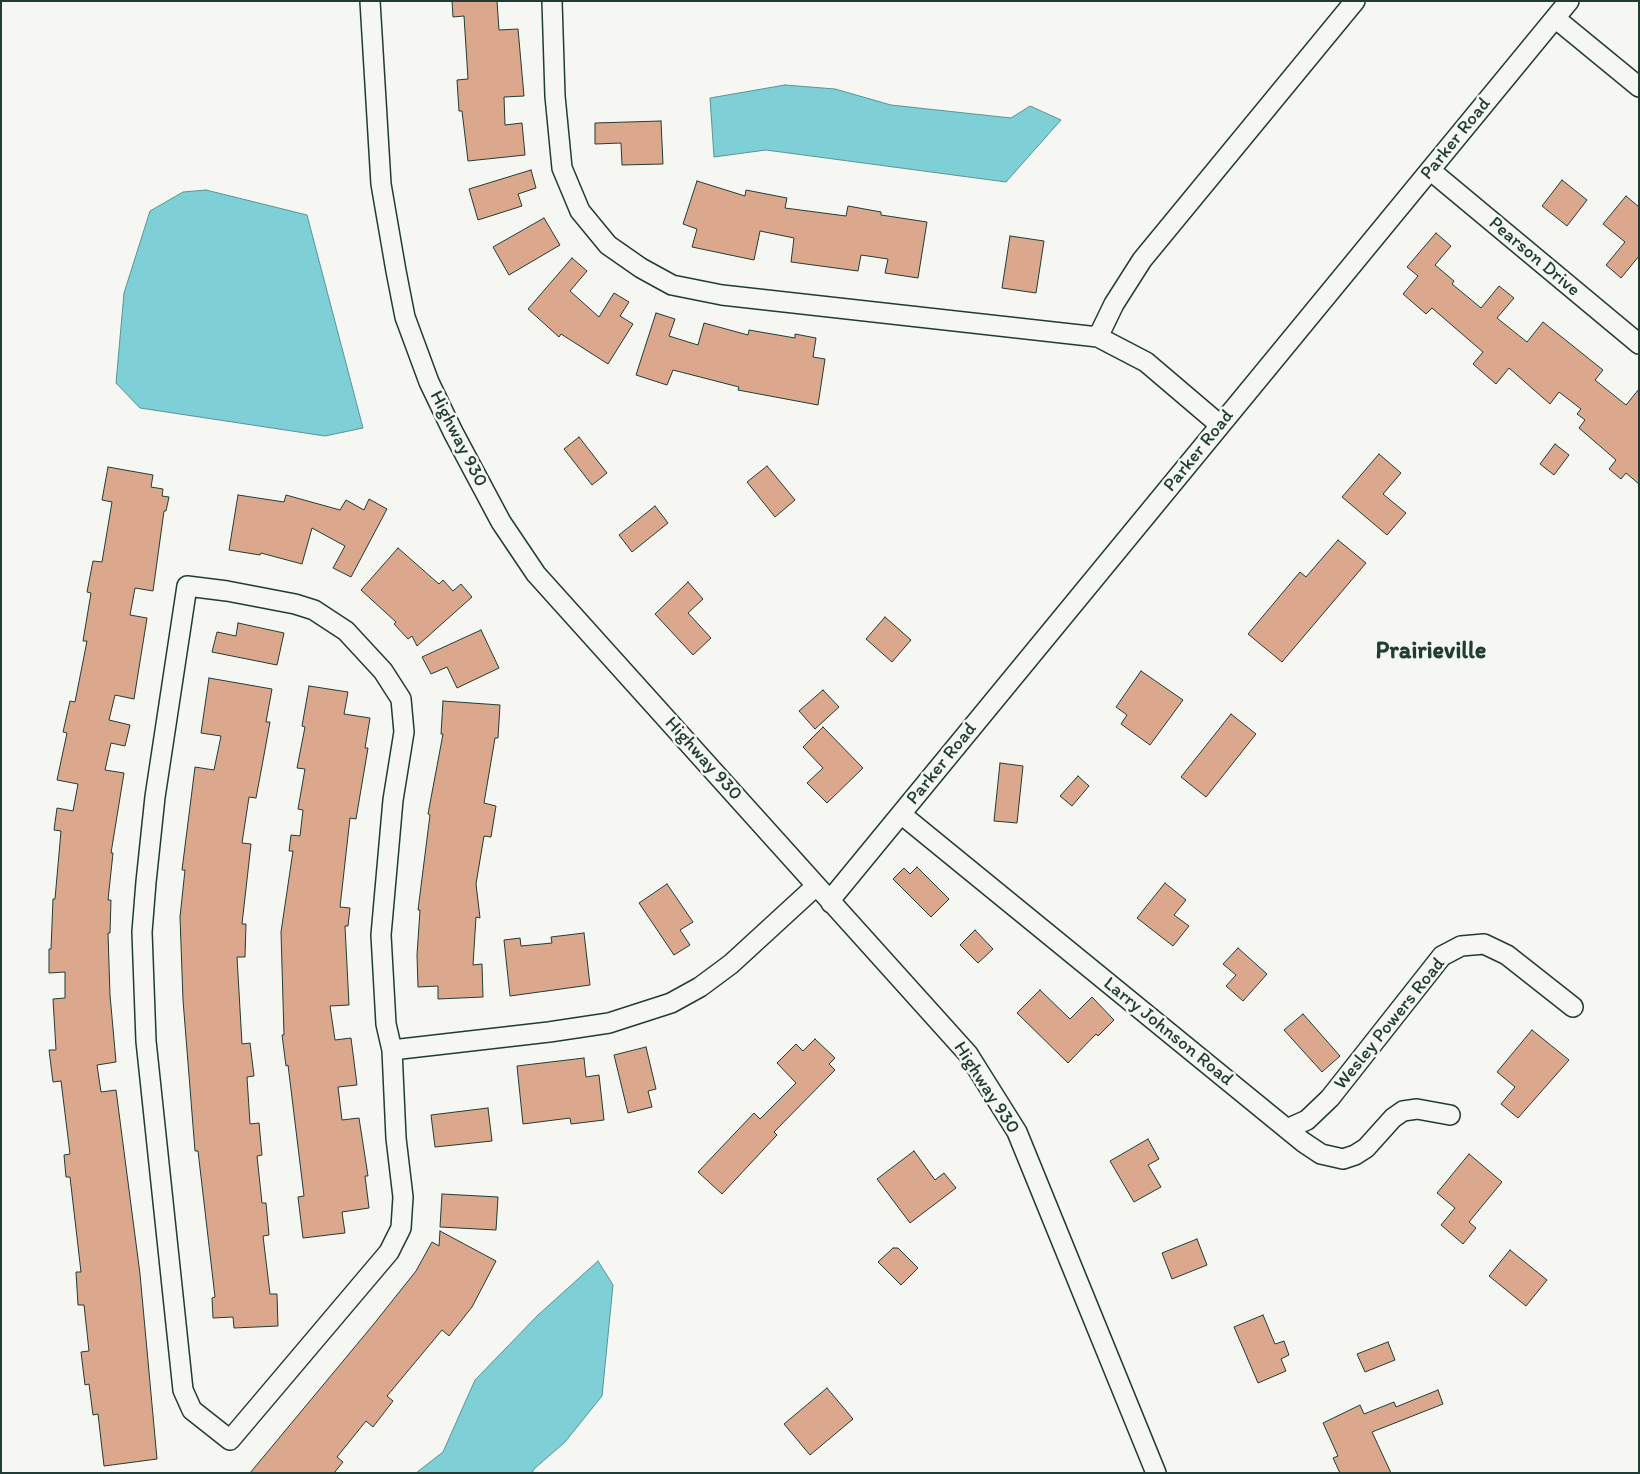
<!DOCTYPE html>
<html>
<head>
<meta charset="utf-8">
<style>
  body { margin:0 }
  #map { position:relative; width:1640px; height:1474px; overflow:hidden; background:#f6f6f2; font-family:Itim,sans-serif }
  canvas { display:block }
  .frame { position:absolute; inset:0; border:2px solid #1f3d34; pointer-events:none }
</style>
</head>
<body>
<div id="map">
<canvas width="1640" height="1474"></canvas>
<div class="frame"></div>
</div>
<script>
const context = document.querySelector('canvas').getContext('2d');
context.lineJoin = 'round';
function fill(path, color) {
  context.fillStyle = color;
  context.fill(path, 'evenodd');
}
function toPath(rows) {
  const path = new Path2D();
  for (const r of rows) {
    path.moveTo(r[0], r[1]);
    for (let i = 2; i < r.length; i += 2) path.lineTo(r[i], r[i + 1]);
  }
  return path;
}
function stroke(path, color, width, dash) {
  context.strokeStyle = color;
  context.lineWidth = width;
  context.lineCap = dash ? 'butt' : 'round';
  context.setLineDash(dash || []);
  context.stroke(path);
}
function drawText(font, color, halo, rows, align = 'center') {
  context.font = font + ' Itim,sans-serif';
  context.lineWidth = 5;
  context.setLineDash([]);
  context.textBaseline = 'middle';
  context.strokeStyle = halo;
  context.fillStyle = color;
  for (const [text, x, y, turn = 0] of rows) {
    context.save();
    context.translate(x, y);
    context.rotate((+turn || 0) * Math.PI / 180);
    context.textAlign = isNaN(turn) ? turn : align;
    if (halo) context.strokeText(text, 0, 0);
    context.fillText(text, 0, 0);
    context.restore();
  }
}
const water = toPath([
  [785,85,835,89,891,105,1011,118,1030,106,1061,120,1006,182,766,150,714,157,710,98,785,85],
  [206,190,307,215,363,428,325,436,140,408,116,383,124,293,150,211,183,192,206,190],
  [598,1261,613,1285,602,1396,565,1442,534,1469,532,1473,416,1473,443,1452,475,1380,538,1315,598,1261]
]);
fill(water, '#7ecfd6');
stroke(water, '#589595', 1);
const building = toPath([
  [452,1,497,1,499,30,518,29,524,96,504,97,505,125,522,123,525,155,468,161,462,111,459,111,457,80,468,79,464,16,453,17,452,1],
  [661,121,663,164,622,165,621,143,595,144,595,123,661,121],
  [531,170,536,188,518,194,522,206,478,220,469,189,531,170],
  [1562,180,1587,200,1567,226,1542,206,1562,180],
  [697,181,745,196,746,190,787,198,785,208,846,216,848,206,881,212,881,215,927,222,918,278,885,273,888,259,861,255,858,271,791,262,794,238,760,231,754,260,692,247,697,229,683,224,697,181],
  [1626,196,1639,207,1639,256,1621,278,1606,265,1625,242,1603,224,1626,196],
  [544,218,560,245,509,275,493,247,544,218],
  [1436,233,1451,246,1435,265,1454,281,1452,284,1481,308,1499,286,1514,298,1497,318,1527,342,1543,322,1603,370,1595,380,1626,405,1639,389,1639,484,1626,473,1621,479,1609,469,1616,460,1579,428,1585,420,1577,414,1581,409,1559,392,1550,404,1509,368,1496,384,1473,364,1483,352,1432,308,1426,314,1403,294,1418,276,1407,267,1436,233],
  [1010,236,1044,241,1036,293,1002,288,1010,236],
  [572,258,587,271,570,291,599,317,614,293,629,302,620,316,633,324,608,364,561,334,559,337,528,309,572,258],
  [656,313,675,319,669,336,698,345,704,323,748,335,749,330,795,338,795,334,816,338,813,357,825,359,818,405,738,390,739,387,673,370,667,385,636,375,656,313],
  [579,437,607,473,592,485,564,449,579,437],
  [1555,444,1569,455,1554,475,1540,464,1555,444],
  [1379,454,1401,473,1383,494,1406,513,1387,535,1342,497,1379,454],
  [767,466,795,500,775,517,747,482,767,466],
  [108,467,153,475,151,487,163,489,162,496,169,497,166,511,164,511,153,591,135,588,130,615,147,618,134,699,115,695,109,720,130,725,125,746,111,743,105,770,124,773,111,853,113,853,108,900,111,900,110,933,108,933,110,995,116,1062,97,1065,101,1092,116,1090,140,1274,157,1459,104,1466,98,1414,93,1415,89,1384,85,1385,81,1352,89,1351,84,1305,78,1305,76,1272,81,1272,70,1177,66,1177,64,1155,70,1154,61,1081,53,1082,49,1050,56,1050,53,999,65,998,65,972,49,973,49,949,51,949,53,899,55,899,61,831,54,830,57,808,73,811,78,784,57,780,67,733,63,732,70,701,75,702,87,641,83,641,91,593,87,592,93,561,102,562,112,502,102,500,108,467],
  [238,495,284,502,286,495,340,510,346,500,364,510,369,499,387,509,351,577,333,568,345,546,312,528,302,564,261,553,260,555,229,550,238,495],
  [655,506,668,523,632,552,619,535,655,506],
  [1338,540,1366,563,1282,662,1248,634,1300,572,1306,577,1338,540],
  [398,548,439,584,443,580,453,591,461,584,472,597,417,646,412,636,408,639,394,624,396,622,361,590,398,548],
  [688,582,703,599,688,613,711,638,693,655,655,614,688,582],
  [885,617,911,640,892,662,866,639,885,617],
  [238,623,284,633,277,665,212,652,217,632,236,636,238,623],
  [481,630,499,668,457,688,447,667,431,674,422,657,481,630],
  [1141,671,1183,700,1150,745,1121,724,1127,715,1116,707,1141,671],
  [209,678,272,689,266,722,270,722,262,766,256,798,249,797,242,843,251,844,242,924,246,924,245,957,237,957,242,1044,250,1043,254,1076,247,1077,250,1124,259,1123,262,1155,257,1156,262,1203,266,1203,269,1235,263,1236,270,1294,277,1294,278,1326,234,1328,233,1317,213,1318,212,1298,215,1297,198,1151,195,1151,183,1000,180,917,185,870,182,870,195,767,214,770,221,736,201,733,209,678],
  [309,686,348,692,344,714,370,718,365,748,368,748,356,819,350,818,340,907,350,908,348,926,345,926,349,1005,330,1006,335,1040,351,1038,357,1085,338,1087,342,1120,359,1118,368,1176,365,1176,369,1208,342,1212,345,1233,303,1238,298,1197,304,1196,288,1065,286,1066,282,1035,284,1035,281,932,293,851,289,851,291,835,300,836,303,810,298,809,305,769,297,768,305,727,302,726,309,686],
  [823,690,839,707,815,729,799,711,823,690],
  [443,701,500,705,498,738,495,738,484,803,496,806,491,837,484,836,476,884,480,918,476,917,473,965,482,964,483,997,438,999,438,986,418,987,417,955,420,910,418,910,430,815,428,814,443,734,441,734,443,701],
  [1231,714,1256,734,1206,797,1181,777,1231,714],
  [823,727,863,768,827,803,807,783,823,768,803,747,823,727],
  [1000,763,1023,766,1017,823,994,821,1000,763],
  [1078,776,1089,786,1072,806,1060,796,1078,776],
  [917,867,949,899,931,917,893,879,904,868,910,874,917,867],
  [1165,883,1186,900,1174,915,1189,926,1173,946,1137,918,1165,883],
  [667,884,693,922,680,930,690,945,674,955,639,903,667,884],
  [975,930,993,949,978,963,960,945,975,930],
  [584,933,590,985,510,996,504,940,520,938,521,946,552,943,551,937,584,933],
  [1238,948,1267,974,1243,1001,1226,986,1236,975,1223,964,1238,948],
  [1040,990,1070,1019,1092,997,1114,1020,1098,1036,1096,1034,1068,1063,1017,1013,1040,990],
  [1303,1014,1340,1056,1322,1072,1284,1030,1303,1014],
  [1532,1030,1569,1060,1518,1118,1501,1104,1515,1087,1497,1072,1532,1030],
  [815,1039,835,1058,829,1064,835,1070,774,1132,777,1135,722,1194,698,1172,754,1113,760,1119,796,1083,777,1063,796,1044,803,1051,815,1039],
  [646,1047,656,1089,648,1091,652,1107,628,1113,614,1055,646,1047],
  [584,1058,586,1077,599,1075,604,1120,571,1124,570,1118,523,1124,517,1066,584,1058],
  [488,1108,492,1141,435,1147,431,1115,488,1108],
  [1148,1139,1159,1159,1148,1165,1161,1187,1134,1202,1110,1161,1148,1139],
  [914,1151,935,1180,944,1173,956,1188,910,1223,877,1179,914,1151],
  [1469,1154,1502,1182,1469,1222,1476,1228,1463,1244,1441,1225,1455,1208,1437,1193,1469,1154],
  [442,1194,498,1197,496,1230,440,1227,442,1194],
  [440,1231,496,1261,472,1307,449,1336,442,1330,387,1396,393,1401,373,1427,366,1421,337,1457,343,1462,334,1473,250,1473,373,1325,416,1271,432,1242,439,1246,440,1231],
  [1197,1239,1207,1265,1172,1279,1162,1253,1197,1239],
  [893,1248,898,1248,918,1268,901,1285,878,1262,893,1248],
  [1510,1250,1547,1280,1526,1306,1489,1276,1510,1250],
  [1263,1315,1275,1344,1284,1341,1289,1355,1281,1359,1286,1371,1258,1383,1234,1327,1263,1315],
  [1388,1342,1395,1360,1365,1372,1357,1354,1388,1342],
  [827,1388,853,1419,810,1455,784,1424,827,1388],
  [1438,1390,1443,1404,1372,1432,1391,1473,1340,1473,1333,1458,1338,1456,1323,1423,1360,1405,1364,1414,1394,1402,1396,1407,1438,1390]
]);
fill(building, '#dba88e');
stroke(building, '#1f3d34', 1);
const minor = toPath([
  [370,1,381,184,396,271,405,317,429,382,453,432,501,522,536,574,968,1054,1017,1132,1156,1473],
  [552,1,555,96,562,168,580,211,608,245,641,268,672,285,722,295,1098,337,1146,362,1220,425],
  [1555,18,1639,87],
  [1430,170,1639,344],
  [1098,337,1114,304,1142,260,1355,1],
  [901,814,1303,1142,1321,1154,1343,1159,1355,1155,1366,1148,1393,1118,1403,1111,1417,1109,1450,1115],
  [831,903,831,899,1569,1],
  [392,1050,386,1024,381,935,393,800,404,732,401,699,383,671,346,631,314,610,295,604,227,591,187,586,155,797,146,882,142,932,146,1041,183,1390,192,1410,230,1440,389,1252,401,1228,403,1197,396,1138,392,1050,549,1032,609,1023,671,1003,700,987,731,964,816,886],
  [1287,1129,1307,1120,1330,1098,1442,956,1461,946,1484,944,1507,955,1573,1007]
]);
stroke(minor, '#1f3d34', 22);
stroke(minor, '#f6f6f2', 19);
drawText('19px', '#1f3d34', '#f6f6f2', [
  ["Parker Road",1456,139,-51],
  ["Pearson Drive",1534,257,40],
  ["Highway 930",458,439,63],
  ["Parker Road",1199,451,-51],
  ["Highway 930",703,759,48],
  ["Parker Road",942,764,-51],
  ["Wesley Powers Road",1390,1024,-51],
  ["Larry Johnson Road",1168,1032,39],
  ["Highway 930",986,1088,57]
]);
drawText('bold 24px', '#1f3d34', '#f6f6f2', [
  ["Prairieville",1431,652]
]);
</script>
</body>
</html>
